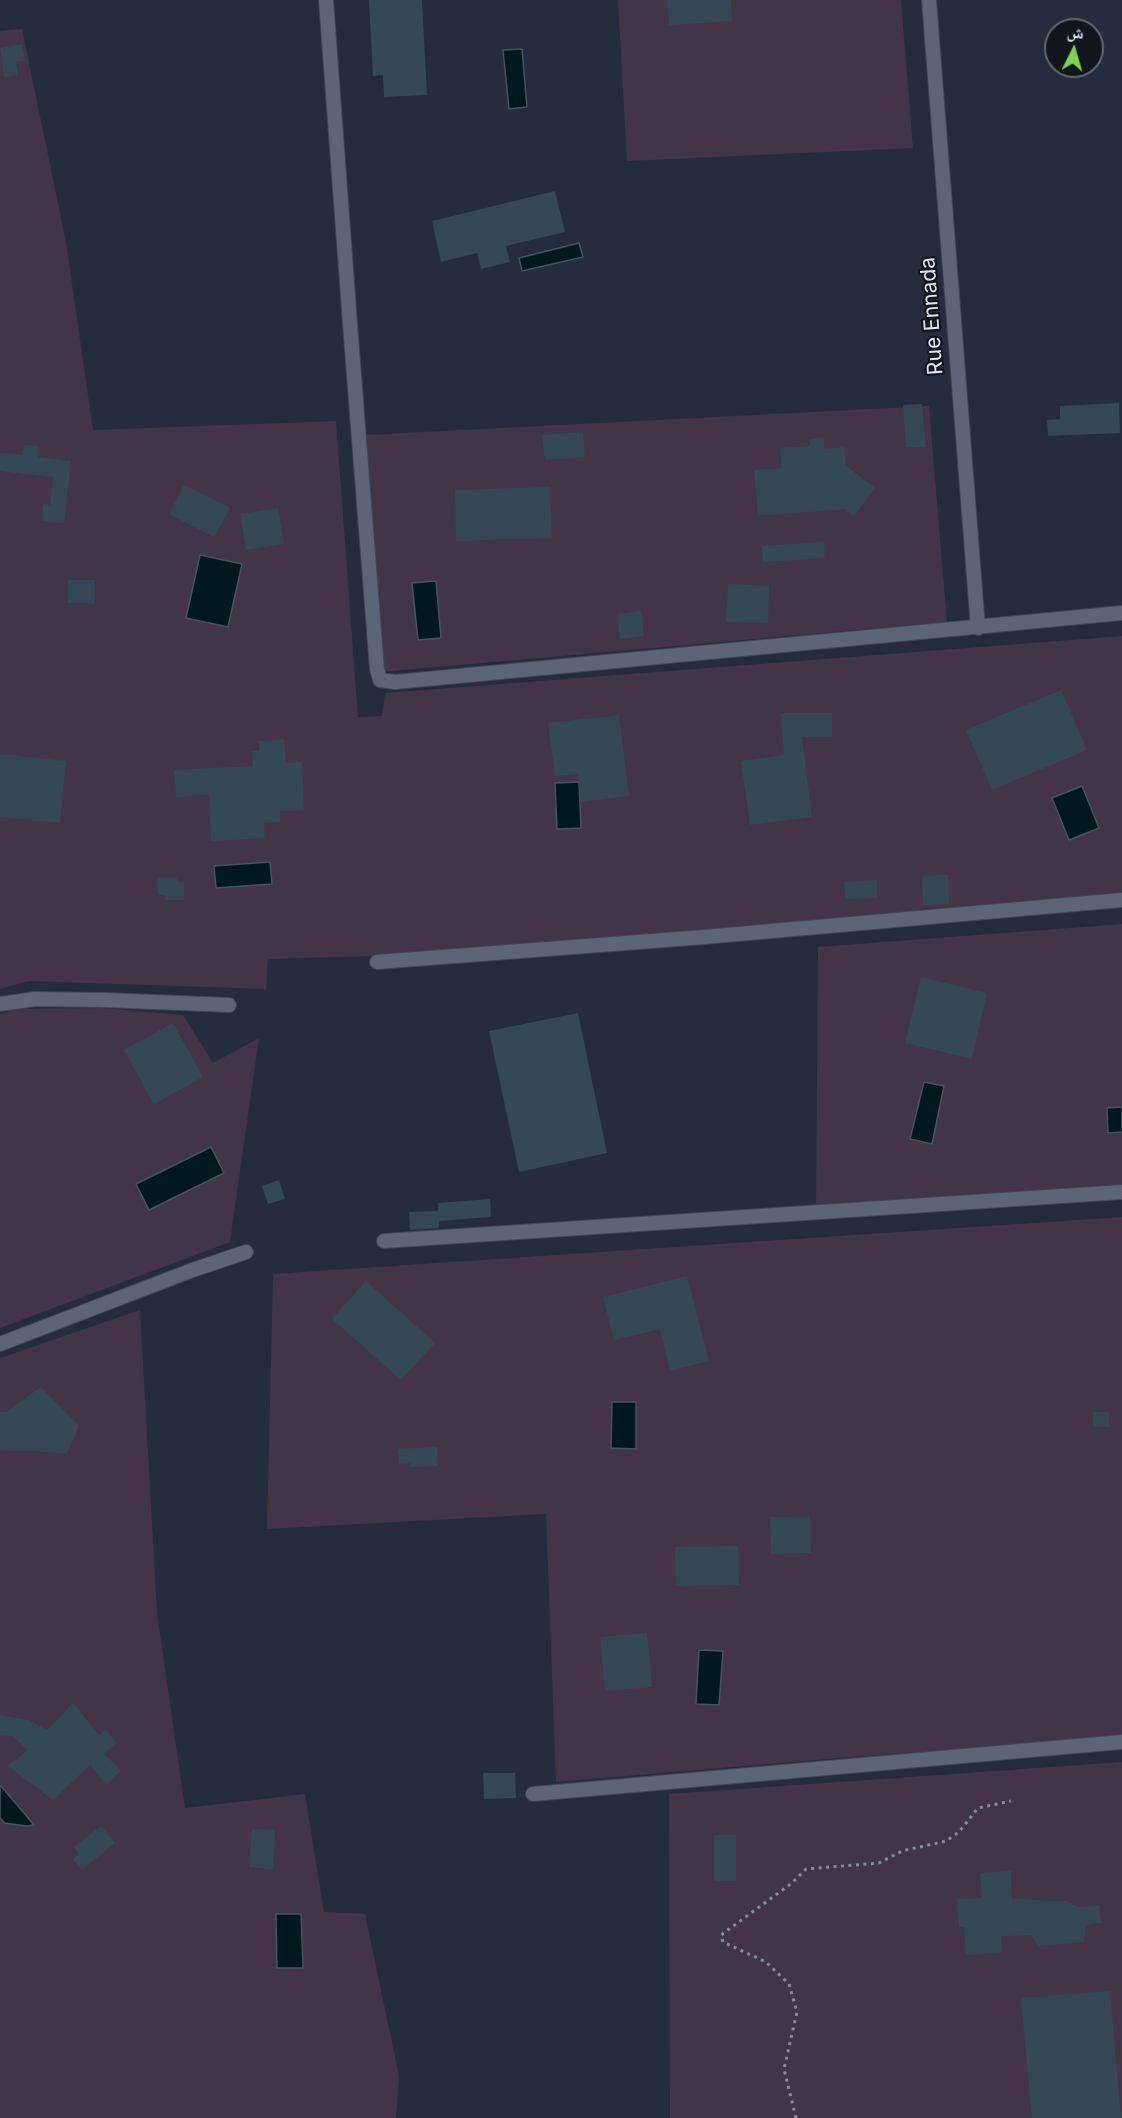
<!DOCTYPE html>
<html>
<head>
<meta charset="utf-8">
<style>
  body { margin:0 }
  #map { position:relative; width:1122px; height:2118px; overflow:hidden; background:#242c3d; font-family:Inter,"Noto Naskh Arabic",sans-serif }
  canvas { display:block }
  .north { position:absolute; left:1044px; top:18px; width:60px; height:60px; box-sizing:border-box; background:#11151c; border:2px solid #646871; border-radius:50%; rotate:5deg; font-size:16px; font-weight:700; line-height:24px; text-align:center; color:#e0e5f0 }
  .north::after { content:''; display:block; margin:auto; width:21px; height:27px; background:#7ed053; clip-path:polygon(50% 0,100% 100%,50% 72%,0 100%) }
</style>
</head>
<body>
<div id="map">
<canvas width="1122" height="2118"></canvas>
<div class="north">ش</div>
</div>
<script>
const context = document.querySelector('canvas').getContext('2d');
context.lineJoin = 'round';
function fill(path, color) {
  context.fillStyle = color;
  context.fill(path, 'evenodd');
}
function toPath(rows) {
  const path = new Path2D();
  for (const r of rows) {
    path.moveTo(r[0], r[1]);
    for (let i = 2; i < r.length; i += 2) path.lineTo(r[i], r[i + 1]);
  }
  return path;
}
function stroke(path, color, width, dash) {
  context.strokeStyle = color;
  context.lineWidth = width;
  context.lineCap = dash ? 'butt' : 'round';
  context.setLineDash(dash || []);
  context.stroke(path);
}
function drawText(font, color, halo, rows, align = 'center') {
  context.font = font + ' Inter,sans-serif';
  context.lineWidth = 4.5;
  context.setLineDash([]);
  context.textBaseline = 'middle';
  context.strokeStyle = halo;
  context.fillStyle = color;
  for (const [text, x, y, turn = 0] of rows) {
    context.save();
    context.translate(x, y);
    context.rotate((+turn || 0) * Math.PI / 180);
    context.textAlign = isNaN(turn) ? turn : align;
    if (halo) context.strokeText(text, 0, 0);
    context.fillText(text, 0, 0);
    context.restore();
  }
}
fill(toPath([
  [618,0,901,0,913,148,627,161],
  [22,29,66,242,93,430,336,421,358,717,382,716,385,693,1122,636,1122,896,688,937,410,955,268,959,266,989,28,981,0,989,0,31],
  [929,406,947,622,381,672,365,435],
  [1122,924,1122,1188,816,1210,818,947],
  [102,1008,183,1015,213,1063,259,1038,230,1242,0,1328,0,1014,15,1009],
  [1122,1217,1122,1737,839,1758,556,1782,546,1514,267,1529,273,1274],
  [140,1310,157,1613,185,1808,305,1794,324,1912,365,1914,399,2076,396,2118,0,2118,0,1358],
  [1122,1762,1122,2118,670,2118,669,1794]
]), '#433547');
const water = toPath([
  [522,49,527,107,509,109,503,50,522,49],
  [579,243,583,257,522,271,519,258,579,243],
  [200,555,242,564,228,627,186,618,200,555],
  [436,581,441,638,418,640,412,583,436,581],
  [579,782,581,828,557,829,555,783,579,782],
  [1082,786,1099,828,1069,840,1052,798,1082,786],
  [270,862,272,884,216,888,214,866,270,862],
  [924,1082,944,1086,932,1144,910,1139,924,1082],
  [1122,1107,1122,1132,1108,1133,1107,1108,1122,1107],
  [211,1147,224,1173,149,1210,136,1184,211,1147],
  [612,1402,636,1402,636,1449,611,1448,612,1402],
  [699,1650,723,1651,719,1705,696,1704,699,1650],
  [0,1786,1,1786,34,1825,26,1826,5,1823,0,1818,0,1786],
  [276,1914,301,1914,303,1968,277,1968,276,1914]
]);
fill(water, '#01181e');
stroke(water, '#44565d', 1.5);
fill(toPath([
  [369,0,422,0,427,95,384,97,383,75,373,76],
  [667,0,731,0,732,21,669,25],
  [22,44,25,61,16,62,18,75,4,77,0,48],
  [555,191,565,232,506,246,510,262,481,269,477,253,441,262,432,221],
  [1119,403,1120,433,1048,436,1047,420,1060,419,1060,406],
  [922,404,926,447,906,447,903,405],
  [583,432,585,457,545,460,542,435],
  [824,438,824,449,844,447,846,466,875,488,854,516,845,509,758,516,754,470,782,468,780,448,810,446,809,439],
  [24,445,39,446,38,457,71,461,64,523,42,521,43,504,50,505,53,477,0,471,0,453,23,455],
  [184,485,230,508,214,537,169,514],
  [550,487,552,538,456,541,455,490],
  [278,508,284,544,246,550,240,514],
  [824,542,825,558,763,562,762,546],
  [68,580,95,580,95,604,68,603],
  [728,584,769,586,768,623,726,622],
  [641,611,644,636,620,639,617,614],
  [1061,690,1087,750,992,790,966,730],
  [781,713,832,713,832,737,802,737,812,817,750,825,741,761,784,755],
  [619,715,629,796,581,802,578,774,555,776,548,723],
  [284,739,286,763,302,762,304,810,280,811,280,822,264,823,265,838,211,841,209,795,176,797,174,770,253,766,252,751,259,751,259,741],
  [0,754,66,761,60,823,0,817],
  [948,875,949,904,923,905,922,876],
  [157,878,177,878,177,882,184,882,184,900,165,900,165,895,158,895],
  [877,880,877,898,845,899,844,882],
  [921,977,987,993,972,1059,905,1043],
  [578,1013,607,1153,519,1172,489,1031],
  [173,1023,203,1077,154,1104,124,1050],
  [279,1180,285,1199,268,1204,262,1186],
  [490,1199,491,1217,439,1221,439,1228,410,1230,409,1212,438,1211,438,1203],
  [687,1276,709,1361,670,1371,660,1329,614,1340,603,1297],
  [366,1281,435,1343,401,1380,332,1319],
  [41,1387,79,1426,67,1453,0,1450,0,1412,6,1412],
  [1093,1412,1109,1412,1109,1427,1093,1427],
  [437,1447,438,1466,410,1467,410,1463,399,1464,398,1449],
  [810,1516,811,1553,771,1554,770,1517],
  [738,1546,739,1585,676,1586,675,1547],
  [647,1633,652,1687,605,1691,600,1637],
  [73,1703,99,1735,106,1729,116,1743,104,1754,121,1770,107,1785,90,1765,53,1800,8,1766,28,1750,12,1736,0,1735,0,1715,29,1720,47,1730],
  [483,1773,515,1773,516,1798,484,1799],
  [101,1826,115,1843,82,1870,73,1859,79,1854,74,1847],
  [252,1829,275,1830,273,1869,249,1867],
  [714,1835,736,1835,736,1881,714,1881],
  [1011,1871,1012,1899,1067,1901,1078,1907,1099,1905,1101,1923,1086,1925,1084,1942,1038,1946,1031,1935,1001,1936,1002,1952,966,1955,964,1927,959,1927,957,1899,982,1898,980,1873],
  [1110,1991,1121,2118,1032,2118,1021,1998]
]), '#354855');
const street = toPath([
  [326,0,351,337,377,669,380,680,395,682,1122,613],
  [929,0,978,628],
  [377,962,704,937,1122,900],
  [0,1004,35,999,105,1000,229,1005],
  [384,1241,1122,1192],
  [0,1344,190,1271,246,1252],
  [533,1794,1122,1742]
]);
stroke(street, '#404654', 16);
stroke(toPath([
  [796,2118,784,2069,797,2012,789,1984,766,1962,723,1942,721,1935,792,1883,806,1869,879,1863,902,1851,946,1841,959,1832,978,1808,1011,1801]
]), '#858c9a', 3, [3, 4.5]);
stroke(street, '#5c6578', 14);
drawText('21px', '#e0e5f0', '#11151c', [
  ["Rue Ennada",932,316,-94]
]);
</script>
</body>
</html>
